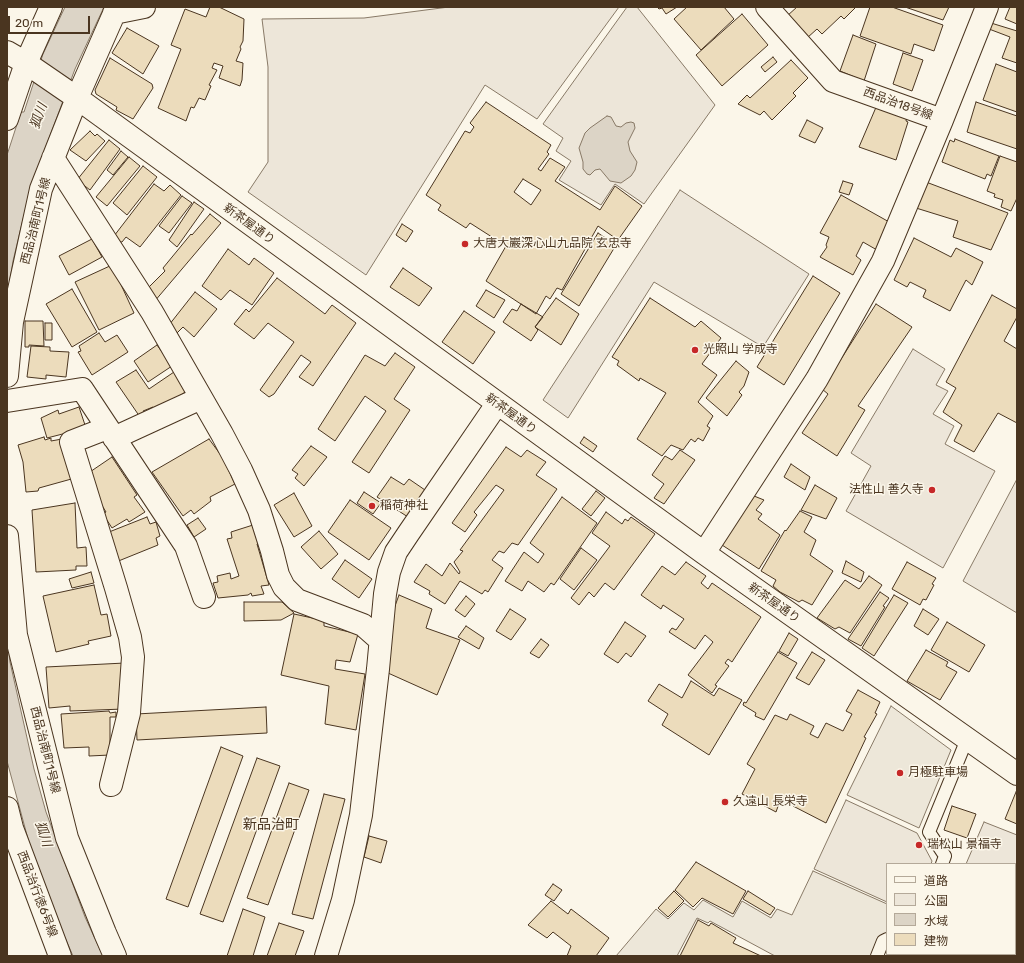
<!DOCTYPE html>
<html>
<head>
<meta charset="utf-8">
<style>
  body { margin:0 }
  #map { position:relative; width:1024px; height:963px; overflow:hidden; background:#fbf6e9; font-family:Rubik,"Noto Sans JP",sans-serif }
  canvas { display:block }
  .frame { position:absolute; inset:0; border:8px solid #4a3520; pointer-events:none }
  .legend { position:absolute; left:886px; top:863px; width:130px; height:92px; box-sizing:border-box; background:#fbf6e9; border:1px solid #b4a999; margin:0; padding:5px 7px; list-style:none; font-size:12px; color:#4a3520 }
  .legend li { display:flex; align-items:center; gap:8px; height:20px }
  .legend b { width:20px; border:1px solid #b4a999 }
  .scale { position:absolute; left:8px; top:16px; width:82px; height:18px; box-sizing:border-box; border:2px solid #4a3520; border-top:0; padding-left:5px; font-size:12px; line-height:14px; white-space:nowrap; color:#4a3520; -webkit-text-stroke:3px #fbf6e9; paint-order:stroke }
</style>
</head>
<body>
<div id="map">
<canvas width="1024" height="963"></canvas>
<div class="frame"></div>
<ul class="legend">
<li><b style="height:5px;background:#fbf6e9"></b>道路</li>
<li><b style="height:11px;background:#ede6d9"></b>公園</li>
<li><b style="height:11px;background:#dcd4c6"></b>水域</li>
<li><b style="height:11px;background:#ecdcbc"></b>建物</li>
</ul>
<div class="scale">20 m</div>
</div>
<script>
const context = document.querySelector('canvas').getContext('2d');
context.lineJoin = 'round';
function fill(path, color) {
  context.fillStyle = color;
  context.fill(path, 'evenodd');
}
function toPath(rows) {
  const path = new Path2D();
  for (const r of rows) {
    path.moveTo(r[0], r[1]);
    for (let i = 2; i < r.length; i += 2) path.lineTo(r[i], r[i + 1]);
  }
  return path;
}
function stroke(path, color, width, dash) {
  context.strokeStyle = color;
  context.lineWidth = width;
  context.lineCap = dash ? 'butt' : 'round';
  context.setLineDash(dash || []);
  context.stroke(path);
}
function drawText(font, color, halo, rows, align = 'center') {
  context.font = font + ' Rubik,"Noto Sans JP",sans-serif';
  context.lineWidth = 3;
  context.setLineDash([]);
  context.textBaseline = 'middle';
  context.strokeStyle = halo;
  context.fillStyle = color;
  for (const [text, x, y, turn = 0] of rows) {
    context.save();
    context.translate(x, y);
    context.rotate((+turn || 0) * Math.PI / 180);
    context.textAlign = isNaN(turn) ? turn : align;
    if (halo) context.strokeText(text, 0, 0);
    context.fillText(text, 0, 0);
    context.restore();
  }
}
const green = toPath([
  [449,7,619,7,537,119,485,85,366,275,248,192,268,162,268,67,262,19,364,18,449,7],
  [627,7,637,7,715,105,644,204,615,184,601,205,559,180,571,161,556,151,563,138,543,124,627,7],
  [680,190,809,274,763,347,654,282,568,418,543,400,680,190],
  [913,349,945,369,936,385,948,391,933,414,954,426,945,444,995,471,943,568,846,511,871,466,851,453,913,349],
  [1017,479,1017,613,963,581,1017,479],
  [846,800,917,833,932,861,931,864,887,864,887,902,814,869,846,800],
  [984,822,1017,835,1017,956,889,956,890,954,1015,954,1015,864,966,864,984,822]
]);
fill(green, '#ede6d9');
stroke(green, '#887966', 1);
const parking = toPath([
  [891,706,951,750,919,828,847,795,891,706],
  [813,871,887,904,887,935,871,956,775,956,710,921,708,923,697,918,677,956,616,956,656,909,668,919,684,903,694,910,703,900,733,917,742,901,771,918,777,909,792,915,813,871]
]);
fill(parking, '#ede7d9');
stroke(parking, '#887966', 1);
const water = toPath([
  [65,7,104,7,75,69,39,165,23,219,13,261,7,298,7,155,21,112,24,112,43,54,65,7],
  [607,116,611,117,616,126,621,127,626,123,631,122,634,123,635,128,628,142,630,151,637,162,635,170,631,176,621,183,610,181,600,169,595,170,590,175,587,174,583,169,583,162,579,148,585,133,590,128,607,116],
  [7,640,10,662,34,769,46,812,85,917,103,956,73,956,38,876,7,761,7,640]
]);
fill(water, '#dcd4c6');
stroke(water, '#887966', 1);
const building = toPath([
  [210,7,219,7,244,19,243,41,240,47,241,49,236,61,243,63,242,80,240,86,219,78,223,66,214,63,212,68,217,70,209,85,211,86,205,100,199,98,194,108,191,107,186,121,158,108,181,49,171,45,185,9,206,17,210,7],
  [657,7,677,7,666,14,662,8,659,9,657,7],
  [687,7,724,7,734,19,701,50,674,19,687,7],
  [797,7,856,7,844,19,841,16,822,34,817,29,807,38,787,16,797,7],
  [870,7,892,7,943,25,934,51,914,44,911,54,860,36,870,7],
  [905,7,949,7,943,20,905,7],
  [1010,7,1017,7,1017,24,1005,19,1010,7],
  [742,14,768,45,722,86,696,55,742,14],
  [991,23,1017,31,1017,63,1002,58,1010,37,989,29,991,23],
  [127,28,159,46,143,74,112,53,127,28],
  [853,35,876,44,864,81,840,71,853,35],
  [903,53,923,60,912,91,893,84,903,53],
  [773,57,777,62,765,72,761,67,773,57],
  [110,58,152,84,153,88,133,119,116,110,117,107,96,94,95,90,110,58],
  [791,60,808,78,793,93,796,96,772,120,764,111,760,115,738,104,747,95,750,98,791,60],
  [996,64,1017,72,1017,112,983,100,996,64],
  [486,102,551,145,547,152,549,154,538,169,541,171,550,158,565,167,555,181,600,210,615,186,642,206,618,240,598,226,562,290,557,288,550,299,546,296,536,314,486,281,506,246,470,223,466,228,438,210,441,205,426,195,465,131,470,133,474,127,470,123,486,102],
  [523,179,541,190,531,205,514,192,523,179],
  [976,102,1017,116,1017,149,967,132,976,102],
  [877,105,907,116,906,121,908,122,896,160,859,147,877,105],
  [807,120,823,128,815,143,799,136,807,120],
  [90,131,95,136,97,134,105,141,86,161,70,150,90,131],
  [955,139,999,156,991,176,987,174,985,179,942,162,950,140,954,142,955,139],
  [109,140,120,149,90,190,77,180,109,140],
  [121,151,128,157,113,175,107,170,121,151],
  [1000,156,1017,162,1017,198,1011,211,1001,207,1003,200,994,197,995,194,987,191,1000,156],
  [129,157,140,166,107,206,96,197,129,157],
  [143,166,157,177,127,215,113,203,143,166],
  [843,181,853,184,849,195,839,192,843,181],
  [926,182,1008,213,991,250,953,237,958,221,916,208,926,182],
  [154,184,164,191,170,185,181,195,140,247,126,237,122,242,117,242,114,236,154,184],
  [841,195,891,223,877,250,863,242,856,256,861,260,853,275,820,257,827,247,826,245,829,237,820,233,841,195],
  [182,196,192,203,169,233,159,226,182,196],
  [194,202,204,209,177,247,169,240,194,202],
  [210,214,221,223,154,302,146,290,165,271,163,268,191,234,192,235,210,214],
  [402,224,413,231,406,242,396,235,402,224],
  [598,233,616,245,579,306,561,294,598,233],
  [914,238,951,257,956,248,983,262,972,285,966,280,950,311,923,297,926,290,910,282,907,287,894,280,914,238],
  [92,239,102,257,69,275,59,256,92,239],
  [228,249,249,265,254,258,274,273,252,305,230,290,221,300,202,286,228,249],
  [112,265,134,313,99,330,75,282,112,265],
  [403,268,432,288,419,306,390,287,403,268],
  [813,276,840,293,784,385,757,367,813,276],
  [277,278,325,314,332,305,356,323,313,386,299,377,311,362,301,355,274,394,269,397,260,390,294,342,268,323,254,339,234,324,246,309,249,312,277,278],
  [72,289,97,332,72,347,46,304,72,289],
  [486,290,505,300,494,318,476,306,486,290],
  [195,292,217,309,194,337,183,327,177,333,169,325,195,292],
  [992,295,1017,309,1017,317,1004,341,1017,349,1017,423,998,413,974,452,954,441,962,425,943,412,956,388,946,382,992,295],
  [556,298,579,314,561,345,535,327,556,298],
  [650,298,695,327,701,321,721,338,702,364,717,375,698,402,713,416,707,426,710,428,703,441,698,438,695,442,691,439,683,450,671,445,662,456,637,439,666,393,640,378,639,381,617,365,619,361,612,357,650,298],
  [521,304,543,317,535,327,538,330,531,341,503,322,512,309,517,311,521,304],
  [876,304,912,327,858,406,865,410,837,456,802,433,828,394,822,389,876,304],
  [464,311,495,332,473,364,442,342,464,311],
  [25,321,43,321,44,346,29,345,29,347,25,347,25,321],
  [45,323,52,323,52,340,45,340,45,323],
  [99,333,105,342,117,335,128,352,92,375,78,352,81,351,79,346,99,333],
  [157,345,172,366,148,382,134,361,157,345],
  [31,346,50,347,50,351,69,352,66,377,46,375,46,379,27,377,31,346],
  [395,353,415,367,394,399,410,410,369,473,352,462,386,411,365,396,335,441,318,429,365,355,385,366,395,353],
  [736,361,749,372,744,386,739,392,742,395,727,416,706,398,736,361],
  [136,370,149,389,174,372,187,391,155,411,153,407,143,411,146,415,140,417,116,382,136,370],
  [79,407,86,428,47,438,41,418,58,410,59,414,79,407],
  [44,437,45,440,51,438,51,441,62,439,75,478,39,488,38,491,26,492,23,462,18,445,44,437],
  [584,437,597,446,593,452,580,443,584,437],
  [209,439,223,458,235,484,210,497,211,501,194,514,191,510,183,516,152,472,209,439],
  [311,446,327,457,304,486,295,478,298,474,292,470,311,446],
  [506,447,521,457,527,450,546,462,536,475,557,489,518,545,512,543,504,553,499,551,492,560,503,568,488,592,485,590,482,594,460,581,445,604,429,594,430,591,414,582,426,564,442,576,450,563,459,574,460,572,454,562,463,551,460,550,504,490,496,485,474,512,477,515,465,532,452,523,506,447],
  [680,450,695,460,664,504,654,498,664,484,652,475,665,456,672,460,680,450],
  [112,457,137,495,134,497,145,512,129,522,127,519,112,528,103,514,106,512,84,476,112,457],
  [791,464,810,477,805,490,784,477,791,464],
  [391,477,404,485,409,479,425,490,408,517,377,497,391,477],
  [815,485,837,498,826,519,801,510,815,485],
  [596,491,605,498,591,516,582,509,596,491],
  [364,492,381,503,373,514,357,503,364,492],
  [294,493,312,526,294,537,274,505,294,493],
  [754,496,764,500,756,510,762,514,758,519,780,535,759,569,722,545,754,496],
  [562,497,597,523,554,585,551,583,544,592,528,581,522,591,505,581,524,552,538,563,544,554,530,543,562,497],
  [350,500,391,528,369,560,328,532,350,500],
  [75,503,77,548,86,547,87,566,76,566,76,570,36,572,32,510,75,503],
  [800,511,812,517,804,532,816,540,810,555,833,571,812,605,802,600,799,602,780,592,773,586,776,580,761,571,785,530,786,531,800,511],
  [606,512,622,524,625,519,628,521,631,517,655,534,614,590,605,583,594,597,589,592,579,605,571,598,610,546,592,533,606,512],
  [147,517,150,524,156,522,160,536,156,538,158,545,116,562,104,534,147,517],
  [198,518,206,529,194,537,187,525,198,518],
  [253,525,260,544,257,544,269,585,261,586,264,594,252,596,251,593,248,595,218,598,213,583,218,582,217,576,230,573,231,579,239,576,227,539,232,538,231,532,253,525],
  [319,531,338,554,321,569,301,547,319,531],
  [581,548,597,560,574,590,560,579,581,548],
  [345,560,372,579,359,598,332,579,345,560],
  [846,561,864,572,861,582,842,573,846,561],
  [686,562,706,576,701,583,708,589,712,583,761,617,732,662,728,659,725,663,729,666,715,685,717,686,712,693,688,675,713,642,705,635,695,649,669,632,672,628,676,630,684,619,663,605,661,609,641,595,662,566,675,575,686,562],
  [907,562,936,578,932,584,934,585,926,600,923,599,920,605,892,589,907,562],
  [91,572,94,583,72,588,69,579,91,572],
  [869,576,882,585,850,633,839,627,835,629,817,618,845,580,859,589,869,576],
  [94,585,101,615,107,614,111,636,88,641,89,644,56,652,43,596,94,585],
  [880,592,889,598,883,606,885,607,861,646,848,639,880,592],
  [399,595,432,609,426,628,460,640,437,695,388,673,391,617,399,595],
  [894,595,908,603,874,656,862,648,894,595],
  [466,596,475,604,465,617,455,610,466,596],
  [244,602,282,602,294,613,281,620,244,621,244,602],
  [510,609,526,619,511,640,496,631,510,609],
  [923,609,939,619,928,635,914,626,923,609],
  [294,614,317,619,324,622,324,626,358,634,350,662,336,660,335,669,365,674,356,730,325,724,329,686,281,675,294,614],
  [625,622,646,636,631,657,626,653,618,663,604,654,625,622],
  [947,622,985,645,969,672,931,650,947,622],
  [466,626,484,638,479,649,458,637,466,626],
  [789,633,798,639,788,656,779,651,789,633],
  [541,639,549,645,539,658,530,653,541,639],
  [926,650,948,662,946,666,957,672,940,700,907,681,926,650],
  [778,652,797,663,764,720,755,716,756,713,743,705,744,702,746,703,778,652],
  [812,652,825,660,809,685,796,678,812,652],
  [125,663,124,709,70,711,70,706,49,708,46,667,125,663],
  [691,681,714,696,719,688,742,700,709,755,662,725,668,714,648,701,659,684,682,698,691,681],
  [858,690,880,702,875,713,877,714,864,737,866,738,826,823,793,806,794,804,781,798,776,812,742,794,755,769,747,764,775,715,787,720,790,714,814,726,810,734,818,738,826,723,843,731,852,714,846,711,858,690],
  [266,707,267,733,137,740,136,714,266,707],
  [109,711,110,713,116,712,116,717,110,717,110,755,89,756,89,747,64,748,61,714,109,711],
  [221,747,243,756,188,907,166,899,221,747],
  [257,758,280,766,223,922,200,914,257,758],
  [289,783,309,790,268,905,247,898,289,783],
  [1016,792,1017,793,1017,824,1005,819,1016,792],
  [324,794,345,799,313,919,292,914,324,794],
  [952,806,976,814,967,838,944,830,952,806],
  [369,836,387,841,381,863,364,857,369,836],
  [696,862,746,891,733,914,702,898,693,907,675,890,696,862],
  [553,884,562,890,554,901,545,895,553,884],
  [674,891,684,901,668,917,658,908,674,891],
  [748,891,775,908,770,915,743,899,748,891],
  [551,901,568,914,571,909,609,938,596,956,567,956,571,946,553,932,547,938,528,925,551,901],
  [243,909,265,917,253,956,227,956,243,909],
  [698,920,709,926,711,923,736,938,733,943,761,956,680,956,698,920],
  [279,923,304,931,295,956,267,956,279,923]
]);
fill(building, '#ecdcbc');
stroke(building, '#4a3520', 1);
const service = toPath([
  [942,864,945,856,929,832,967,739],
  [877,956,883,941,887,939]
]);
const minor = toPath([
  [767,7,833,81,942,120,987,7],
  [114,13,144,7],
  [7,52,26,63,77,98,704,553,1017,774],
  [7,119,26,63,51,7],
  [53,158,152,312,222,434,241,470,259,510,272,551,278,575,284,587,297,600,363,625,380,640],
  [7,376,12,322,41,189,77,98,117,7],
  [7,401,82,389,186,546,204,597],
  [107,428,71,442,116,588,130,637,133,657,129,713,111,785],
  [114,438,201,398],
  [7,536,16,635,67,838,105,933,115,956],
  [704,553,817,379,883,261,942,120],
  [7,808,12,828,60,956],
  [326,956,343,900,361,815,378,669,385,594,389,572,396,552,408,534,497,404]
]);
stroke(service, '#4a3520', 14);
stroke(minor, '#4a3520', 24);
stroke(service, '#fbf6e9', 12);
stroke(minor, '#fbf6e9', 22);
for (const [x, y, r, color] of [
  [465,244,4,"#c62828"],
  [695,350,4,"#c62828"],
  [932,490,4,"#c62828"],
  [372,506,4,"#c62828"],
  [900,773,4,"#c62828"],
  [725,802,4,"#c62828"],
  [919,845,4,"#c62828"]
]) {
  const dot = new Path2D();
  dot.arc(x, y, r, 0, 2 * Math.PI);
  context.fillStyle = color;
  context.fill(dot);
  stroke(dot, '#fbf6e9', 1.5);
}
drawText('12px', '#4a3520', '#fbf6e9', [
  ["西品治18号線",898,104,20],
  ["西品治南町1号線",36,221,-76],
  ["新茶屋通り",249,224,36],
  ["新茶屋通り",511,414,36],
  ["新茶屋通り",774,603,35],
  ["西品治南町1号線",45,750,76],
  ["西品治行徳6号線",37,894,69]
]);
drawText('12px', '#4a3520', '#fbf6e9', [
  ["大唐大巖深心山九品院 玄忠寺",473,244],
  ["光照山 学成寺",703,350],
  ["法性山 善久寺",924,490,"right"],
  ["稲荷神社",380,506],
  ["月極駐車場",908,773],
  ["久遠山 長栄寺",733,802],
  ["瑞松山 景福寺",927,845]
], 'left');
drawText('italic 13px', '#4a3520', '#fbf6e9', [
  ["狐川",39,116,-70],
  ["狐川",43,834,72]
]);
drawText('14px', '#4a3520', '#fbf6e9', [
  ["新品治町",271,825]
]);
</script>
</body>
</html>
